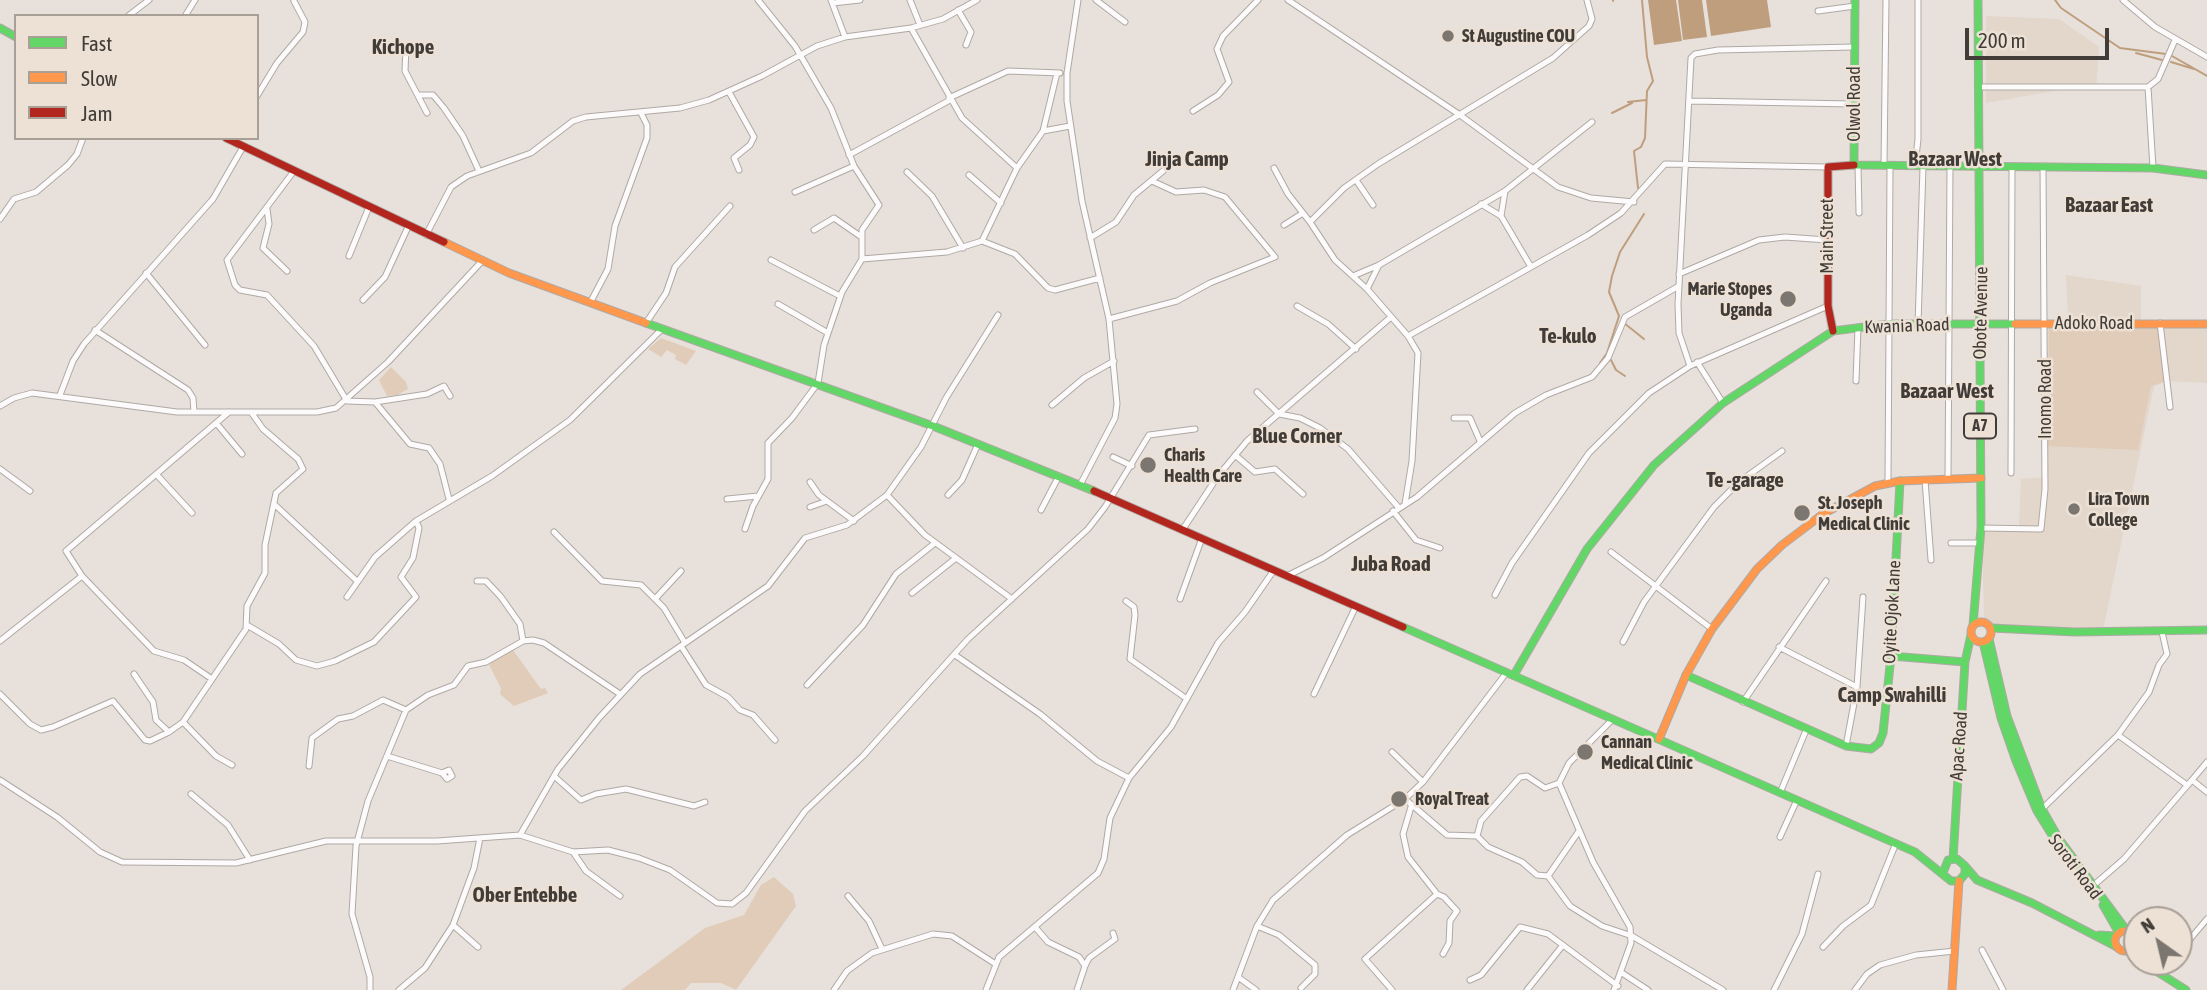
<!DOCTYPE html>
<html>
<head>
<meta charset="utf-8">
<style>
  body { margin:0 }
  #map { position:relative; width:2207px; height:990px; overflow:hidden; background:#e8e1db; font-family:"Asap Condensed",sans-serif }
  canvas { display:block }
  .legend { position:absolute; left:14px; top:14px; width:245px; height:126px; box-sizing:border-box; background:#ede1d6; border:2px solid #a89f96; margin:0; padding:9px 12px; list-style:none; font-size:21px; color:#413c37 }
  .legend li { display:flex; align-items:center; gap:14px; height:35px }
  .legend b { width:35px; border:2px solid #a89f96 }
  .north { position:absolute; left:2123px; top:906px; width:70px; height:70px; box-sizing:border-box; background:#ede1d6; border:2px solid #a89f96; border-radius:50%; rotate:326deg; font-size:19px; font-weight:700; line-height:28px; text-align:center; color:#413c37 }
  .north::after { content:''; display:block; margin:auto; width:24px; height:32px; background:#7b7670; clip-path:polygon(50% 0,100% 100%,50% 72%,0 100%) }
  .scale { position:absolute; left:1965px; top:28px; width:144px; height:32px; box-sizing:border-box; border:4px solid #413c37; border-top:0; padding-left:9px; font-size:21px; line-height:24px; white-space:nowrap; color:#413c37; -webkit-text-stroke:5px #ede1d6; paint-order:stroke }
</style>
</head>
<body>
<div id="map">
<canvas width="2207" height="990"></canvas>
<ul class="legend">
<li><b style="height:9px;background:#63d668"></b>Fast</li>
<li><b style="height:9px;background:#ff974d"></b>Slow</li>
<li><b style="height:9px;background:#b3261e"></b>Jam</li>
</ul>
<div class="north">N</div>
<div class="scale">200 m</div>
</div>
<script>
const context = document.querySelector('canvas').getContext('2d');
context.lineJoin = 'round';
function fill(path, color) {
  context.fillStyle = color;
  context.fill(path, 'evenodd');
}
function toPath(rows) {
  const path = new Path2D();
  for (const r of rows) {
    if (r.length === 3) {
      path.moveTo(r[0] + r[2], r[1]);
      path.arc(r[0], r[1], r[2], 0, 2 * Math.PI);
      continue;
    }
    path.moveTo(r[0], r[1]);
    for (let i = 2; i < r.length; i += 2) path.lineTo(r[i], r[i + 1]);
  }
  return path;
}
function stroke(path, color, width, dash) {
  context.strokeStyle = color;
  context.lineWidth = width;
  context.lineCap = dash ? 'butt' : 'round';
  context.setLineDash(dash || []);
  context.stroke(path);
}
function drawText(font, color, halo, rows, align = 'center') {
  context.font = font + ' "Asap Condensed",sans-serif';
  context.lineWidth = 5;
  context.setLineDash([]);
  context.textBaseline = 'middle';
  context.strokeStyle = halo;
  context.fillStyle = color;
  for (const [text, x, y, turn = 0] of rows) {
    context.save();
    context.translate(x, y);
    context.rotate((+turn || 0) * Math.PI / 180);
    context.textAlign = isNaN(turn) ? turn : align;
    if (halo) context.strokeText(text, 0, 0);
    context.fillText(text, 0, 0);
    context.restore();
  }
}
fill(toPath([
  [1986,16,2059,19,2099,47,2096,89,2065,89,1986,103],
  [2066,275,2141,286,2141,320,2068,318],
  [2207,327,2207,383,2169,381,2154,386,2103,630,1989,625,1984,619,1982,530,2019,528,2021,479,2046,477,2048,329]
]), '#e3d6ca');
fill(toPath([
  [2160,328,2166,381,2151,386,2138,450,2047,446,2049,329],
  [661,338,696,351,686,365,675,359,676,355,667,350,661,357,648,349],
  [391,367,406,382,408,389,397,395,387,396,379,380],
  [513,650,541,689,545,688,548,693,514,706,500,694,501,688,489,665,500,652],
  [774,877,793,894,796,906,736,990,721,983,691,983,685,990,621,990,705,928,744,915,761,885]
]), '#e0ccb8');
fill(toPath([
  [1648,0,1676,0,1682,41,1654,45],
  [1678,0,1702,0,1707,37,1683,40],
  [1706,0,1767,0,1771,27,1711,36]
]), '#bf9e7e');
stroke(toPath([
  [2055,0,2061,8,2120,48,2166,54],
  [1613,1,1613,0],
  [2136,53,2162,60],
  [2172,56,2207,76],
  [2171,62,2194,69],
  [1628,102,1646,100],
  [1612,113,1632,103],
  [1638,188,1634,151,1641,147,1645,138,1647,91,1653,81,1647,57,1642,0],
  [1624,323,1644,339],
  [1611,360,1616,370,1625,376],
  [1600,363,1607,353,1619,316,1609,292,1612,276,1620,252,1644,214]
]), '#bf9e7e', 2);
const street = toPath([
  [831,0,845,37],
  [910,0,920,25],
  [1078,0,1067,73,1067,101,1082,201,1109,319,1117,404,1115,418,1080,485],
  [1096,0,1125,22],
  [1288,0,1460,115,1558,187,1591,198,1634,202],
  [2123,0,2155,27,2207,57],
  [833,3,860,0],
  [958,10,971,32,966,45],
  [1818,11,1855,6],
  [128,16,149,0],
  [185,16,195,0],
  [911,28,962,118,1017,168],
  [406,47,405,71,427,113],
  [1983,87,2148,87,2158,79,2175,40],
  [2148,87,2153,168],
  [729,92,754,137,750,145,734,158,739,170],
  [419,95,433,95,444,108,463,136,479,171],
  [257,96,277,63,303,32,305,22,294,1],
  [949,98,1008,71,1060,73],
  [1690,101,1853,104],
  [1193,111,1218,95,1229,82,1217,49,1223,36,1258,0],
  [1043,131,1070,126],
  [849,155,950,100],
  [1858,165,1859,213],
  [1884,166,1886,0],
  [1915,166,1918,139,1918,0],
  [1274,168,1288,194,1310,222],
  [294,171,227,260,235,285,240,290,267,295,314,346,347,401,375,402,410,444,429,448,440,464,449,499],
  [907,172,932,196,963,248],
  [969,175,1001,203],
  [1356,180,1373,205],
  [795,192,854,166],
  [1481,204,1501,216,1531,267],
  [267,209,269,224,263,248,287,271],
  [1501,216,1505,191],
  [0,219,14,199,36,192,68,165,77,154,83,138],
  [1284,225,1303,213],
  [814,230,834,218,860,236],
  [426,235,451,187,467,176,531,153,573,121,586,117,680,108,709,100,762,76,817,46,845,37,911,28,943,19,977,0],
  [1090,238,1116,222,1134,195,1169,166,1166,157],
  [982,241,1015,254,1048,288,1055,290,1100,278],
  [349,256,369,207],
  [862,259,947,252,982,241,1017,168,1043,131,1057,73],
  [771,260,840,296],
  [146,273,205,345],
  [1679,274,1759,240,1785,237,1827,240],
  [1353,276,1379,265,1505,191,1592,122],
  [1367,289,1379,265],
  [363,300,385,277,408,227],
  [590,303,608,269,615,226,647,138,647,125,641,113],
  [778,304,828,333],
  [1297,306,1328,324,1356,349],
  [1109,319,1177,301,1210,283,1275,257,1225,197,1204,190,1176,192,1152,181],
  [646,323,666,293,675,267,730,206],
  [2160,323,2170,407],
  [1918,325,1923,167],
  [95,330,188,390,193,398,194,412],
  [1408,336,1588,235,1621,213,1665,164,1828,167],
  [1697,362,1723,403],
  [1690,366,1679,333,1678,304,1691,58,1695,54,1718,50,1854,47],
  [1856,381,1858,327],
  [1257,392,1279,414,1300,418,1320,428,1348,449,1399,508],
  [60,395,73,361,84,344,213,199,243,147],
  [375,402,427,394,444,386,450,396],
  [1052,405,1084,378,1114,361],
  [0,406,14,398,32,393,177,412,317,412,336,408,388,362,483,260],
  [1454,418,1470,418,1480,441],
  [217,424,242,454],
  [1235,455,1255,472,1275,469,1303,494],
  [1113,457,1132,466],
  [0,469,30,491],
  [2011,473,2012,166],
  [157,475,192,513],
  [1948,479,1950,166],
  [1925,480,1931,560],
  [810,482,819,495,854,521],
  [1888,482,1890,167],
  [887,495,925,535,1012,599],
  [948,495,962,480,978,444],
  [727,499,758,496],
  [274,504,357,581],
  [1405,504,1412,461,1418,353,1408,336,1367,289,1335,260,1310,222,1344,188,1378,164,1553,58,1589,26,1592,19,1587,0],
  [810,507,827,501],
  [1041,510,1059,476],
  [1393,511,1416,540,1440,548],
  [1981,528,2041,529,2045,489,2043,166],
  [745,529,753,506,768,479,768,443,792,418,818,383,824,345,842,292,862,259,862,230,879,205,854,166,831,108,795,46,758,0],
  [1183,529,1218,476,1247,441,1391,317],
  [554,532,602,581,641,585,664,608,685,643],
  [1951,543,1980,543],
  [1611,552,1712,629],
  [1287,576,1323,558,1417,497,1515,413,1546,395,1592,377,1608,358,1625,317,1679,286],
  [477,581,486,581,501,597,520,624,523,641],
  [912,593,956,558],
  [1495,595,1512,563,1589,453,1649,393,1690,366,1828,306],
  [347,597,375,557,416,521],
  [655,599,681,571],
  [1180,599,1202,538],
  [1126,601,1134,607,1135,615,1130,659,1187,699],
  [247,625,279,644,296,660,317,666,335,661,374,642,416,597,401,577,413,558,419,528,416,521,492,476,570,420,661,330],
  [0,641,82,576],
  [1623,642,1644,602,1714,507,1739,482,1782,451],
  [681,646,706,685,728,697,740,710,753,715,775,740],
  [1779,647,1857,687],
  [955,655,1040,714,1097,761,1129,778],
  [134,674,153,702,156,720,169,732,183,722,246,629,247,606,265,573,265,545,276,493,303,469,298,459,263,429,251,412],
  [212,679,184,660,154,651,82,576,66,551,229,412],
  [807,685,863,625,896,574,935,543],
  [0,694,30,724,41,730,53,727,113,701,145,740,150,741,169,732],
  [1314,694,1356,606],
  [1743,702,1826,581],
  [1613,719,1569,763,1559,783,1593,862,1630,927,1631,943,1614,990],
  [183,722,216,756,232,765],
  [2118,735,2149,692,2159,665,2167,654,2162,632],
  [1846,746,1857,687,1863,597],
  [1392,752,1423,782],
  [387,756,442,773,447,779,452,776,449,770,442,773],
  [2207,762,2192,780,2207,792],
  [309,766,312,738,338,719,353,716,383,700,406,710],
  [554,776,581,800,596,794,626,789,694,806,705,802],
  [0,780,57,817,100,852,122,862,236,863,326,841,437,841,520,835,573,852,608,850,639,858,670,870,717,903,732,904,746,893,805,811,863,756,968,639,1088,529,1105,507,1149,435,1195,429],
  [1559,783,1545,788,1527,776,1520,777,1481,821,1477,836,1488,847,1522,862,1537,875,1548,876,1579,831],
  [1780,793,1807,728],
  [191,794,228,825,250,860],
  [1405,799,1447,835,1477,836],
  [2042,809,2118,735,2187,785],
  [520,835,558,769,599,718,640,674,768,586,805,538,847,525,887,495,921,447,946,398,998,315],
  [1780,837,1797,800],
  [573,852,586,871,620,896],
  [1548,876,1570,906,1602,926,1632,936,1723,990],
  [2094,885,2124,859,2192,780],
  [1437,894,1444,897,1457,911,1450,921,1449,943,1443,954],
  [848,896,869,921,882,949],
  [1257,926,1279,935,1315,965,1315,974,1301,988],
  [1035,927,1048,942,1079,957,1085,966,1077,990],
  [478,947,453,925,474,868,480,838],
  [1823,947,1843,926,1871,905,1896,843],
  [1982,950,2003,990],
  [2179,952,2207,919],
  [1085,966,1089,958,1115,939,1113,933],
  [1622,973,1648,990],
  [2161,974,2171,962],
  [1238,977,1256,990],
  [1470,980,1481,975,1520,927,1548,934,1618,986],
  [370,990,370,977,352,914,356,846,368,801,406,710,428,695,454,685,468,666,486,662,523,641,533,640,544,643,620,694],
  [399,990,425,968,453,925],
  [834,990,847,971,872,953,933,934,952,936,994,963],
  [986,990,999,957,1098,873,1104,859,1110,818,1129,778,1171,727,1218,643,1245,612,1274,570],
  [1233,990,1257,926,1273,900,1347,835,1405,799,1423,782,1507,672],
  [1392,990,1365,959,1437,894,1408,857,1403,834,1411,807],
  [1527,990,1563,945],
  [1774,990,1802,934,1818,874],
  [1855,990,1867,974,1880,965,1916,955,1955,951]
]);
const fast = toPath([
  [1855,0,1854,165,2153,168,2207,175],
  [0,28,16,37],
  [646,323,933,426,1094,491],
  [1973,625,1981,528,1978,0],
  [1403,627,1915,852,1951,881,1959,881,1965,874,1965,866,1957,859,1948,860,1943,873],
  [1991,628,2075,632,2207,630],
  [1989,639,2007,716,2042,809,2059,839,2127,931],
  [1983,642,2001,718,2016,761,2037,811,2063,853],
  [1891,656,1965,662],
  [1514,675,1587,549,1654,465,1723,403,1833,331,1888,324,2015,324],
  [1686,675,1846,746,1871,749,1879,743,1883,733,1891,656,1900,481],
  [1953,859,1965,662,1971,635],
  [1965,866,1977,880,2032,903,2117,947],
  [2103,905,2119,933],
  [2099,935,2116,936],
  [2142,962,2186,990]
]);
const slow = toPath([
  [444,242,509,273,646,323],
  [2015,324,2207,324],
  [1981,632,10],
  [1659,739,1686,675,1712,629,1757,569,1782,545,1823,514,1875,486,1900,481,1981,478],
  [2125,941,10],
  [1952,990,1959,881]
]);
const jam = toPath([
  [226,138,444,242],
  [1833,331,1828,306,1828,167,1854,165],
  [1094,491,1403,627]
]);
stroke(street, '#afa9a5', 7);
stroke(fast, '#afa9a5', 9);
stroke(slow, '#afa9a5', 9);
stroke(jam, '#afa9a5', 9);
stroke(street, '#fcfafa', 5);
stroke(fast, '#63d668', 7);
stroke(slow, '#ff974d', 7);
stroke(jam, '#b3261e', 7);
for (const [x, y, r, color] of [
  [1448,36,7,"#7b7670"],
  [1788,299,9,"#7b7670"],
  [1148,465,9,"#7b7670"],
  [2074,509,7,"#7b7670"],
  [1802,513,9,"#7b7670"],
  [1585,752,9,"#7b7670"],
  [1399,799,9,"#7b7670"]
]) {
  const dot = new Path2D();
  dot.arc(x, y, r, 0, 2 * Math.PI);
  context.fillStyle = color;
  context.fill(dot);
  stroke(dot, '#ede1d6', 2.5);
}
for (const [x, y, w] of [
  [1980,426,32]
]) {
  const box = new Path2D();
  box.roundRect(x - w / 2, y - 12.5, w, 25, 5);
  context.fillStyle = '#ede1d6';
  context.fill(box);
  stroke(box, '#413c37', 2);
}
drawText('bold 16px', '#413c37', null, [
  ["A7",1980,426]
]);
drawText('bold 18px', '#413c37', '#ede1d6', [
  ["St Augustine COU",1462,36],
  ["Marie Stopes",1772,289,"right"],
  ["Uganda",1772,310,"right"],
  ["Charis",1164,455],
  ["Health Care",1164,476],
  ["Lira Town",2088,499],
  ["College",2088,520],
  ["St. Joseph",1818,503],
  ["Medical Clinic",1818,524],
  ["Cannan",1601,742],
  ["Medical Clinic",1601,763],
  ["Royal Treat",1415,799]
], 'left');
drawText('18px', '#413c37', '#ede1d6', [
  ["Olwol Road",1854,104,-90],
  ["Main Street",1827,236,-90],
  ["Obote Avenue",1981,313,-89],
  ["Adoko Road",2094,323],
  ["Kwania Road",1907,326,-2],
  ["Inomo Road",2045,399,-90],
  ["Oyite Ojok Lane",1892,612,-87],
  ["Apac Road",1959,746,-86],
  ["Soroti Road",2075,867,53]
]);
drawText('bold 21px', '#413c37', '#ede1d6', [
  ["Kichope",403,47],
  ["Jinja Camp",1187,159],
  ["Bazaar West",1955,159],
  ["Bazaar East",2109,205],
  ["Te-kulo",1568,336],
  ["Bazaar West",1947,391],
  ["Blue Corner",1297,436],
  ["Te -garage",1745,480],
  ["Juba Road",1391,564],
  ["Camp Swahilli",1892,695],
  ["Ober Entebbe",525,895]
]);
</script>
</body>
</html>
